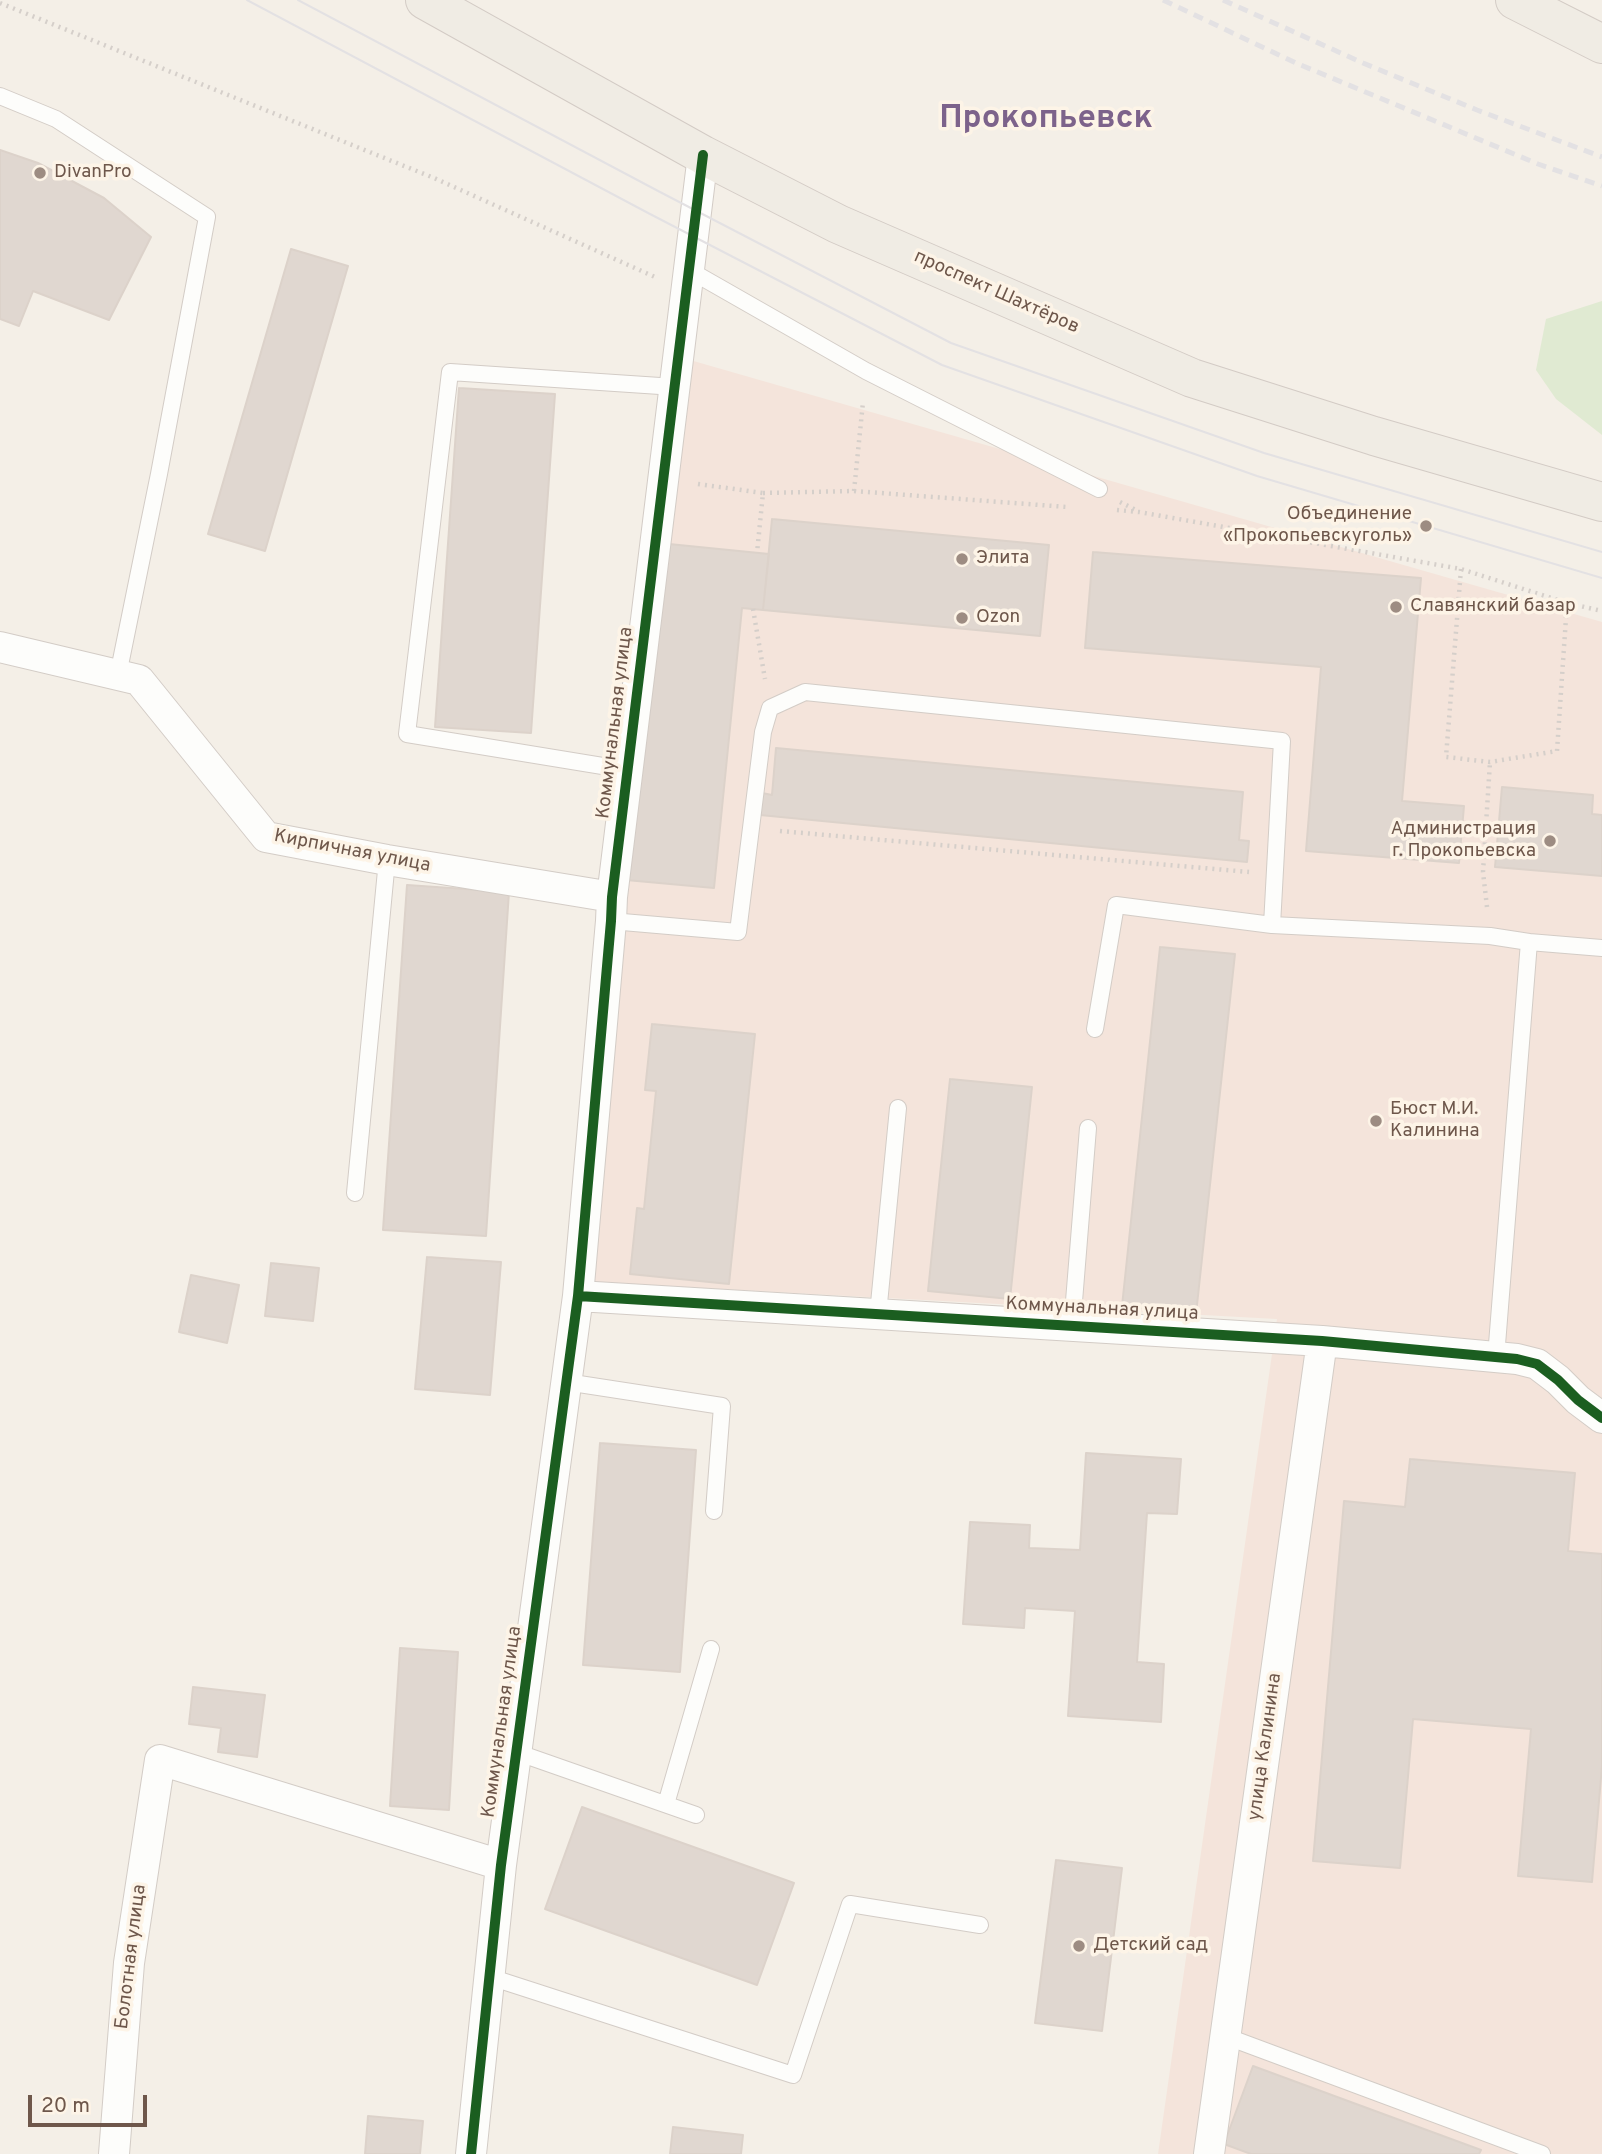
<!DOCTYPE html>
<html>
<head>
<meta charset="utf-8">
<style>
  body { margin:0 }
  #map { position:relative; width:1602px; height:2154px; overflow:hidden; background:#f4efe7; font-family:Overpass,sans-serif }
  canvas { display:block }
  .scale { position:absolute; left:28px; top:2095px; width:119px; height:32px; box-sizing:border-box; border:4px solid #6e574b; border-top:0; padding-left:9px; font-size:21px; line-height:24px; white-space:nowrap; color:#6e574b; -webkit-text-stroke:5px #fdf4e7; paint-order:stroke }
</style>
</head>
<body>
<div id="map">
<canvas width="1602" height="2154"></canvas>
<div class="scale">20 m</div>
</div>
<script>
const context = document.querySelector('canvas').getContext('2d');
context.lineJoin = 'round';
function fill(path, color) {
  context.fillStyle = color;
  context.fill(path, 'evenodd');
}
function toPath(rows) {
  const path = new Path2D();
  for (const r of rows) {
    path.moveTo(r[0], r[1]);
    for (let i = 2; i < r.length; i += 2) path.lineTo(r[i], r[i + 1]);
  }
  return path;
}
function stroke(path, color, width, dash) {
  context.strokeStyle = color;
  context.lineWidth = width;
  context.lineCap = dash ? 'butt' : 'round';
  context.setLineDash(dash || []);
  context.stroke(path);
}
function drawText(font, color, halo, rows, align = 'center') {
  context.font = font + ' Overpass,sans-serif';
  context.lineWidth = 7;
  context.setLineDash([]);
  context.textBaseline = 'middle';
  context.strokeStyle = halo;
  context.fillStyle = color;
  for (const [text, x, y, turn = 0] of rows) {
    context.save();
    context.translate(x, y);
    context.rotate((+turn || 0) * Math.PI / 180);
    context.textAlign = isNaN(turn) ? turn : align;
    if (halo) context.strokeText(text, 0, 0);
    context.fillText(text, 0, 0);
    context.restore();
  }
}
fill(toPath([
  [683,358,1602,622,1602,2154,1158,2154,1277,1319,589,1282,619,908]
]), '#f4e4db');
fill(toPath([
  [1602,301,1602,435,1556,399,1536,370,1546,319]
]), '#e0ead2');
const building = toPath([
  [0,150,38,163,104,198,151,237,109,320,33,291,19,326,0,319,0,150],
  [291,249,348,266,265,551,208,534,291,249],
  [459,388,555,394,531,733,435,727,459,388],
  [772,519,1049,545,1040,636,763,610,772,519],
  [659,543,769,554,763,610,742,608,714,888,626,880,659,543],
  [1093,552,1421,578,1402,801,1464,806,1459,863,1306,851,1321,667,1085,648,1093,552],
  [776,748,1243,792,1239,840,1249,841,1247,862,760,815,762,793,772,795,776,748],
  [1502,787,1593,795,1592,814,1602,815,1602,876,1495,867,1502,787],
  [407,885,509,892,486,1236,383,1230,407,885],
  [1160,947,1235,954,1196,1314,1122,1306,1160,947],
  [652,1024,755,1034,729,1284,630,1274,637,1208,644,1209,656,1091,645,1090,652,1024],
  [950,1079,1032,1087,1010,1299,928,1291,950,1079],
  [427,1257,501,1262,490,1395,415,1389,427,1257],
  [271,1263,319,1268,313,1321,265,1316,271,1263],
  [191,1275,239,1285,227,1343,179,1332,191,1275],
  [600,1443,696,1450,680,1672,583,1665,600,1443],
  [1086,1453,1181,1459,1177,1514,1147,1513,1137,1662,1164,1664,1161,1722,1068,1716,1075,1611,1025,1608,1024,1628,963,1624,970,1522,1030,1525,1029,1548,1080,1550,1086,1453],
  [1410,1459,1575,1473,1568,1551,1602,1554,1602,1766,1592,1882,1518,1876,1531,1729,1413,1719,1400,1868,1313,1861,1344,1501,1405,1507,1410,1459],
  [400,1648,458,1652,449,1810,390,1806,400,1648],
  [193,1687,265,1695,257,1757,218,1752,221,1728,189,1724,193,1687],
  [582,1807,794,1883,757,1985,545,1909,582,1807],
  [1056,1860,1122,1868,1102,2031,1035,2023,1056,1860],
  [1253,2066,1481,2150,1479,2154,1251,2154,1224,2144,1253,2066],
  [368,2116,423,2121,420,2154,365,2154,368,2116],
  [673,2127,743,2135,741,2154,670,2154,673,2127]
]);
fill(building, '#e0d7d0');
stroke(building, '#dcd2ca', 2);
const service = toPath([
  [0,96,56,119,207,217,159,474,118,675],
  [689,270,866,371,1099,489],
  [627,770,407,734,450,372,675,387],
  [611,921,738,932,763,732,770,708,805,692,1282,741,1272,925,1490,936,1529,942,1496,1357],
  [1529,942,1602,948],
  [1095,1029,1116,905,1272,925],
  [355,1193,387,860],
  [878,1314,898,1108],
  [1072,1326,1088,1128],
  [566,1382,722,1406,714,1511],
  [516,1752,696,1815],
  [666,1804,711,1649],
  [490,1977,793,2075,850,1904,980,1925],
  [1225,2036,1542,2154]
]);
const minor = toPath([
  [0,647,139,680,266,837,387,860,612,897],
  [578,1296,1322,1341,1517,1359,1537,1364,1558,1380,1578,1400,1602,1418],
  [114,2154,129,1963,160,1760,501,1865],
  [471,2154,501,1865,578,1296,611,921,612,897,703,155],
  [1209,2154,1322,1341]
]);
const primary = toPath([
  [425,0,703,155,838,224,1192,378,1374,436,1602,502],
  [1515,0,1602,44]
]);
stroke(service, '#d3ccc6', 18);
stroke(minor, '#d3ccc6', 32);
stroke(primary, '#d3cbc5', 40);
stroke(toPath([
  [0,3,434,178,655,277],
  [698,484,763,493,757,553],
  [854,491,1067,507],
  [763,493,854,491,863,402],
  [1120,502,1136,510],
  [1117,510,1139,512,1461,569,1567,603,1602,611],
  [1461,569,1446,757,1490,762,1557,751,1567,603],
  [753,609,765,679],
  [780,831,1249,872],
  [1487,907,1483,872,1490,762]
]), '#d5cfca', 4.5, [2, 5]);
stroke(service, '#fdfdfb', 16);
stroke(minor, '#fdfdfb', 30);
stroke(primary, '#f0ece4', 38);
stroke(toPath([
  [247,0,650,214,942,365,1257,476,1602,578],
  [298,0,660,192,951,343,1264,453,1602,552]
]), '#e3e1e3', 2);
stroke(toPath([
  [1163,0,1296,63,1538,164,1602,186],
  [1223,0,1363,63,1477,110,1602,157]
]), '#e3e1e3', 5, [10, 7]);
stroke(toPath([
  [578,1296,1322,1341,1517,1359,1537,1364,1558,1380,1578,1400,1602,1418],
  [471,2154,501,1865,578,1296,611,921,612,897,703,155]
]), '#1b5e20', 10);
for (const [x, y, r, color] of [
  [40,173,7,"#9d8c82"],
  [1426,526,7,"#9d8c82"],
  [962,559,7,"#9d8c82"],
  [1396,607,7,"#9d8c82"],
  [962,618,7,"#9d8c82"],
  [1550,841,7,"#9d8c82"],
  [1376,1121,7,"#9d8c82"],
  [1079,1946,7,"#9d8c82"]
]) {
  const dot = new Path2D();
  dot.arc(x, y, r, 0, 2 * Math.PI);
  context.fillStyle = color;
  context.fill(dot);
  stroke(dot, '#fdf4e7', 2.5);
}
drawText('19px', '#6e574b', '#fdf4e7', [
  ["DivanPro",54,173],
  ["Объединение",1412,515,"right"],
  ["«Прокопьевскуголь»",1412,537,"right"],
  ["Элита",976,559],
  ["Славянский базар",1410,607],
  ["Ozon",976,618],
  ["Администрация",1536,830,"right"],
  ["г. Прокопьевска",1536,852,"right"],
  ["Бюст М.И.",1390,1110],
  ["Калинина",1390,1132],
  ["Детский сад",1093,1946]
], 'left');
drawText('19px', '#6e574b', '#fdf4e7', [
  ["проспект Шахтёров",996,293,24],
  ["Коммунальная улица",616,723,-83],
  ["Кирпичная улица",352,852,11],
  ["Коммунальная улица",1102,1310,3],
  ["Коммунальная улица",503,1722,-82],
  ["улица Калинина",1266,1747,-82],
  ["Болотная улица",132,1957,-83]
]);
drawText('bold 33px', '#7d638b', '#fdf4e7', [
  ["Прокопьевск",1046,120]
]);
</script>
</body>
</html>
